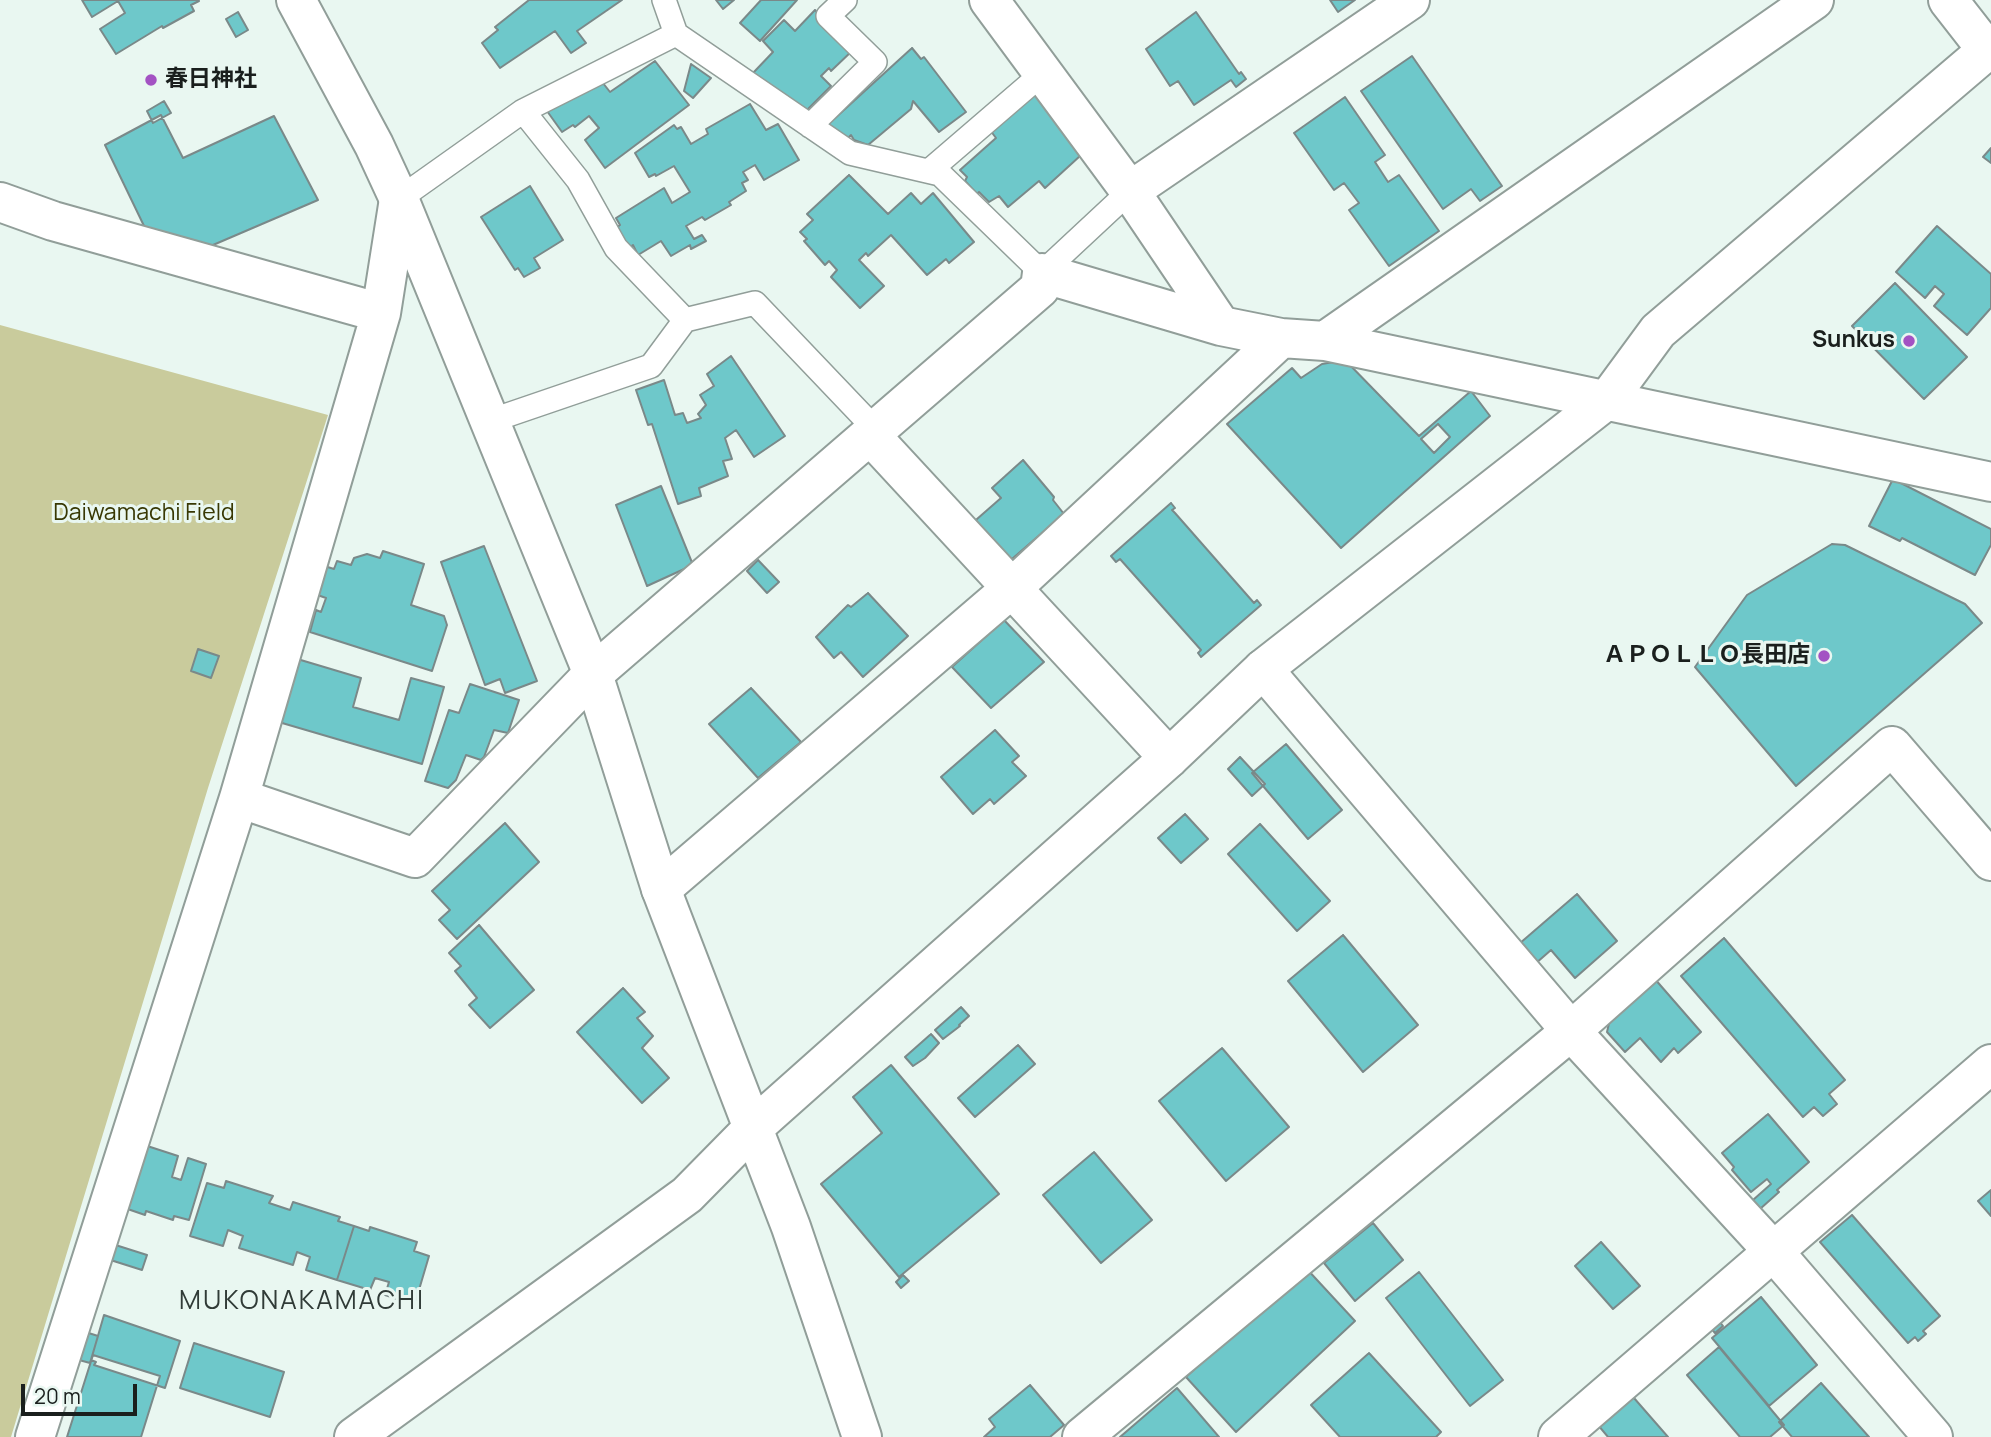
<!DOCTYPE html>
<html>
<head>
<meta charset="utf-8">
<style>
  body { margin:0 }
  #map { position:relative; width:1991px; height:1437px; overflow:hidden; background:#e9f7f1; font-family:Manrope,sans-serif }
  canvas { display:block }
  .scale { position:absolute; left:21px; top:1384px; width:116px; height:32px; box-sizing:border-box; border:4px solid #1a1f1d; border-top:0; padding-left:9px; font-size:21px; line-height:24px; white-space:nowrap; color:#1a1f1d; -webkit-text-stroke:5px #e9f7f1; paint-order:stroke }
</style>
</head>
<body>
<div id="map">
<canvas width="1991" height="1437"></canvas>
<div class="scale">20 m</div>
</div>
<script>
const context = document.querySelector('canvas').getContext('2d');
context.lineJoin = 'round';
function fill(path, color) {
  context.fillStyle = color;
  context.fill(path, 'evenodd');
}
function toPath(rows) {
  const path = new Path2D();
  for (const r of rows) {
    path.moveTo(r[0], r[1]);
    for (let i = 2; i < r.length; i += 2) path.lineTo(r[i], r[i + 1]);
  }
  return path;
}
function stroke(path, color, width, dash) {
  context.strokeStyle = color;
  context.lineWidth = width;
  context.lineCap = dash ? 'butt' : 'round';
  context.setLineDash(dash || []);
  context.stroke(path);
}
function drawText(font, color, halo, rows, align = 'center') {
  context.font = font + ' Manrope,"Noto Sans JP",sans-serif';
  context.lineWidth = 6;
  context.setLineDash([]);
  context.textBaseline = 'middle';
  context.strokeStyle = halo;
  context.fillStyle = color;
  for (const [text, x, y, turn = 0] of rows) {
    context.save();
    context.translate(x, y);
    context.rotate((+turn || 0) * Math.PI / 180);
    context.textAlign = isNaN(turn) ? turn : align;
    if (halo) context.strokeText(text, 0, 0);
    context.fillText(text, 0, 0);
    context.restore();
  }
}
fill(toPath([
  [0,325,328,415,208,788,11,1437,0,1437]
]), '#c9cb9c');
const building = toPath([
  [82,0,198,0,199,1,191,5,194,11,163,28,162,26,116,54,100,29,125,13,118,1,92,17,82,0],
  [529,0,622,0,577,31,586,43,571,53,555,31,500,68,482,43,498,30,495,27,529,0],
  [716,0,734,0,723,9,716,0],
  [761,0,797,0,760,41,740,23,761,0],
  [1330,0,1355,0,1338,12,1330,0],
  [815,10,853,50,831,71,829,68,821,76,831,86,801,116,753,73,773,52,763,41,784,20,795,31,815,10],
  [238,12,248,30,236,37,226,19,238,12],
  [1196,12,1239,74,1241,72,1246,79,1236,87,1231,80,1194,105,1178,81,1170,86,1146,49,1196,12],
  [912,48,921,59,924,57,966,112,939,132,913,101,911,109,868,145,854,140,851,135,848,138,823,129,912,48],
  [1412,56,1502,186,1480,201,1471,189,1443,209,1361,91,1412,56],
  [655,61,689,105,605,168,585,140,599,128,589,116,575,127,573,125,562,132,547,111,599,78,610,92,655,61],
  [691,64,711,78,693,98,684,91,691,64],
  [1034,92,1080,156,1045,188,1039,181,1008,207,999,196,989,202,979,192,977,194,965,181,967,177,960,170,996,138,990,130,1034,92],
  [1345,97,1385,155,1375,162,1388,182,1399,175,1439,231,1389,266,1349,210,1359,203,1344,183,1334,190,1294,133,1345,97],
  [164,101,171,113,153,123,147,111,164,101],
  [750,104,766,130,778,124,799,160,764,180,755,165,743,172,748,180,742,183,746,191,729,202,731,205,705,220,702,217,686,226,694,239,702,235,706,241,691,249,690,245,671,256,661,241,638,255,633,245,628,248,616,228,620,225,616,218,664,188,672,203,690,192,674,166,656,176,655,174,649,177,635,153,674,125,677,129,681,127,691,144,708,134,706,129,750,104],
  [161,115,183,158,274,116,318,200,206,248,145,228,105,145,161,115],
  [1991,148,1991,163,1983,157,1991,148],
  [849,175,888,214,911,193,921,204,933,193,974,242,949,263,946,259,927,275,891,235,868,256,866,253,859,260,884,286,860,308,831,277,837,270,829,261,825,265,804,241,807,239,800,232,813,220,807,214,849,175],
  [530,186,563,240,534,258,540,268,524,277,518,268,515,270,481,217,530,186],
  [1937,226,1991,274,1991,308,1967,335,1934,306,1944,294,1935,286,1925,298,1896,272,1937,226],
  [1895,283,1967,357,1924,399,1852,326,1895,283],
  [731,356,785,436,754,457,736,430,725,438,732,459,723,461,728,476,699,488,701,496,678,504,652,424,648,425,636,390,664,380,675,415,683,413,687,423,701,418,698,414,706,405,700,395,714,386,707,374,731,356],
  [1345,360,1419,436,1471,391,1490,416,1341,548,1227,424,1292,368,1301,378,1322,364,1345,360],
  [1438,424,1450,437,1434,453,1421,439,1438,424],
  [1023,460,1054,497,1053,500,1064,514,1005,565,969,526,1001,498,992,488,1023,460],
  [1893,479,1991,529,1991,545,1975,575,1902,538,1900,541,1869,526,1893,479],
  [661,486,693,565,647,586,616,505,661,486],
  [1171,503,1175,508,1172,510,1175,513,1254,603,1257,600,1261,605,1201,657,1198,653,1201,650,1120,559,1116,562,1111,556,1171,503],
  [1832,544,1845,545,1965,604,1982,623,1796,786,1695,667,1747,595,1832,544],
  [484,546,537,681,505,693,500,679,485,685,441,562,484,546],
  [383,551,424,564,411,605,444,616,447,625,432,671,310,632,316,610,321,612,326,598,309,592,318,564,334,569,337,561,351,565,354,558,367,554,380,558,383,551],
  [758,560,779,582,767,593,747,571,758,560],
  [868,593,908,636,863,677,841,652,834,658,816,637,848,605,851,607,868,593],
  [1004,620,1044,662,991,708,952,667,1004,620],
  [198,649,219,656,211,678,191,671,198,649],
  [284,655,361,678,353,707,399,720,411,678,444,687,422,764,265,718,284,655],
  [470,684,519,700,508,733,494,730,484,757,481,760,466,755,456,780,448,788,425,781,449,710,459,713,470,684],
  [751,688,801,742,758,778,709,724,751,688],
  [995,730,1019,756,1012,762,1026,776,994,804,990,799,973,814,941,777,995,730],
  [1286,744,1342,810,1308,839,1252,773,1286,744],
  [1240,757,1265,784,1252,796,1228,769,1240,757],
  [1185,814,1208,839,1181,863,1158,838,1185,814],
  [505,823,539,862,457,939,439,920,450,910,432,891,505,823],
  [1260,824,1330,901,1297,931,1228,854,1260,824],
  [1577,894,1617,941,1575,978,1551,950,1535,964,1519,944,1577,894],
  [479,925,534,990,490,1028,469,1005,477,998,455,971,461,966,449,953,479,925],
  [1343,935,1418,1025,1363,1072,1288,981,1343,935],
  [1724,938,1845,1080,1829,1094,1837,1104,1823,1116,1814,1107,1803,1117,1681,976,1724,938],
  [1654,978,1701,1032,1678,1053,1674,1048,1661,1062,1640,1038,1625,1052,1607,1032,1610,1019,1654,978],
  [623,988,645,1012,637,1018,653,1036,642,1048,669,1078,642,1103,577,1032,623,988],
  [961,1007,969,1016,959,1025,960,1026,943,1039,935,1030,961,1007],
  [931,1034,939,1043,925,1058,913,1066,905,1057,931,1034],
  [1018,1045,1035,1064,975,1117,958,1098,1018,1045],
  [1222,1048,1289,1127,1226,1181,1159,1101,1222,1048],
  [891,1065,999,1194,899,1277,821,1184,882,1133,853,1097,891,1065],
  [1768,1114,1809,1162,1777,1190,1779,1192,1760,1209,1753,1200,1771,1184,1767,1179,1751,1192,1732,1170,1734,1167,1722,1153,1768,1114],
  [135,1142,178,1156,172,1177,181,1180,188,1158,206,1164,189,1220,174,1216,173,1220,146,1211,145,1215,116,1205,135,1142],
  [1094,1152,1152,1220,1101,1263,1043,1195,1094,1152],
  [226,1181,273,1196,269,1203,290,1210,293,1202,340,1217,338,1221,354,1226,337,1280,306,1270,310,1257,297,1252,293,1265,239,1248,243,1236,228,1230,223,1246,190,1236,207,1183,224,1188,226,1181],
  [1991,1190,1991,1216,1978,1201,1991,1190],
  [1852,1215,1940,1316,1923,1331,1926,1334,1918,1341,1915,1337,1908,1343,1820,1242,1852,1215],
  [1373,1223,1403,1260,1355,1301,1324,1263,1373,1223],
  [354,1226,369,1231,370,1227,417,1242,414,1251,429,1256,416,1300,409,1297,407,1302,385,1295,389,1282,375,1278,370,1290,337,1280,354,1226],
  [106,1242,147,1255,142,1270,101,1257,106,1242],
  [1601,1242,1640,1286,1613,1309,1575,1266,1601,1242],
  [1305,1267,1355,1321,1236,1432,1186,1377,1305,1267],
  [1419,1272,1503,1380,1470,1406,1386,1298,1419,1272],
  [903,1275,909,1281,901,1288,896,1282,903,1275],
  [1761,1297,1817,1365,1769,1406,1712,1338,1761,1297],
  [1709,1308,1723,1326,1715,1333,1701,1316,1709,1308],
  [104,1315,180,1341,165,1388,94,1365,96,1362,91,1360,104,1315],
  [76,1329,98,1336,90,1363,68,1357,76,1329],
  [194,1343,284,1372,270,1417,180,1388,194,1343],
  [1719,1347,1784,1425,1770,1437,1740,1437,1687,1375,1719,1347],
  [1369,1353,1441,1432,1436,1437,1340,1437,1311,1405,1369,1353],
  [93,1355,160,1376,141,1437,67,1437,93,1355],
  [1821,1383,1869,1437,1792,1437,1779,1422,1821,1383],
  [1030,1385,1064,1425,1050,1437,984,1437,995,1427,989,1419,1030,1385],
  [1177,1388,1219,1437,1120,1437,1177,1388],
  [1627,1390,1668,1437,1608,1437,1593,1419,1627,1390]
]);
fill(building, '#6ec8ca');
stroke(building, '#7a8989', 2);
const lane = toPath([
  [664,0,676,34,850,153,940,174,1042,273,1130,191],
  [523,111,578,180,616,248,685,320,755,303,877,431],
  [810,126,875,62,828,16,845,0],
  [929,171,1043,73],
  [399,199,523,111,676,34],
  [490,421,651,366,685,320]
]);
const street = toPath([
  [989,0,1130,191,1221,326],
  [1948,0,1987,50],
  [1130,191,1410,0],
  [0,202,53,221,381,313],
  [1325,341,1814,0],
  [871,436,1169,758],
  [1263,669,1571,1031,1774,1252,1933,1437],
  [239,798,415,858,593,674,1040,288,1042,273,1221,326,1281,338,1325,341,1991,482],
  [661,889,1012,588,1281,338],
  [35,1437,239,798,381,313,399,199],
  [1082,1437,1571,1031,1892,746,1991,861],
  [1558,1437,1991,1064]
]);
const secondary = toPath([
  [296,0,374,145,399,199,593,674,661,889,791,1227,862,1437],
  [354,1437,687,1195,754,1127,1169,758,1263,669,1608,399,1658,331,1991,47]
]);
stroke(lane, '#919e99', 26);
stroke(street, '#919e99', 42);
stroke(secondary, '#919e99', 42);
stroke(lane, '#fff', 23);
stroke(street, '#fff', 38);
stroke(secondary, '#fff', 38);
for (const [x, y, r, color] of [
  [151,80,7,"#a352c3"],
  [1909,341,7,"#a352c3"],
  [1824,656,7,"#a352c3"]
]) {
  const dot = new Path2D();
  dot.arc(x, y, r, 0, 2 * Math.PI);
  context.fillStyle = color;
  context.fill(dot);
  stroke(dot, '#e9f7f1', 2.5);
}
drawText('bold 23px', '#1a1f1d', '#e9f7f1', [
  ["春日神社",165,80,"left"],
  ["Sunkus",1895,341],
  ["ＡＰＯＬＬＯ長田店",1810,656]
], 'right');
drawText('23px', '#383803', '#e9f7f1', [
  ["Daiwamachi Field",144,514]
]);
context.letterSpacing = '2px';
drawText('26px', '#303b37', '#e9f7f1', [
  ["MUKONAKAMACHI",302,1302]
]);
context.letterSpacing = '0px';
</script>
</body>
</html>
